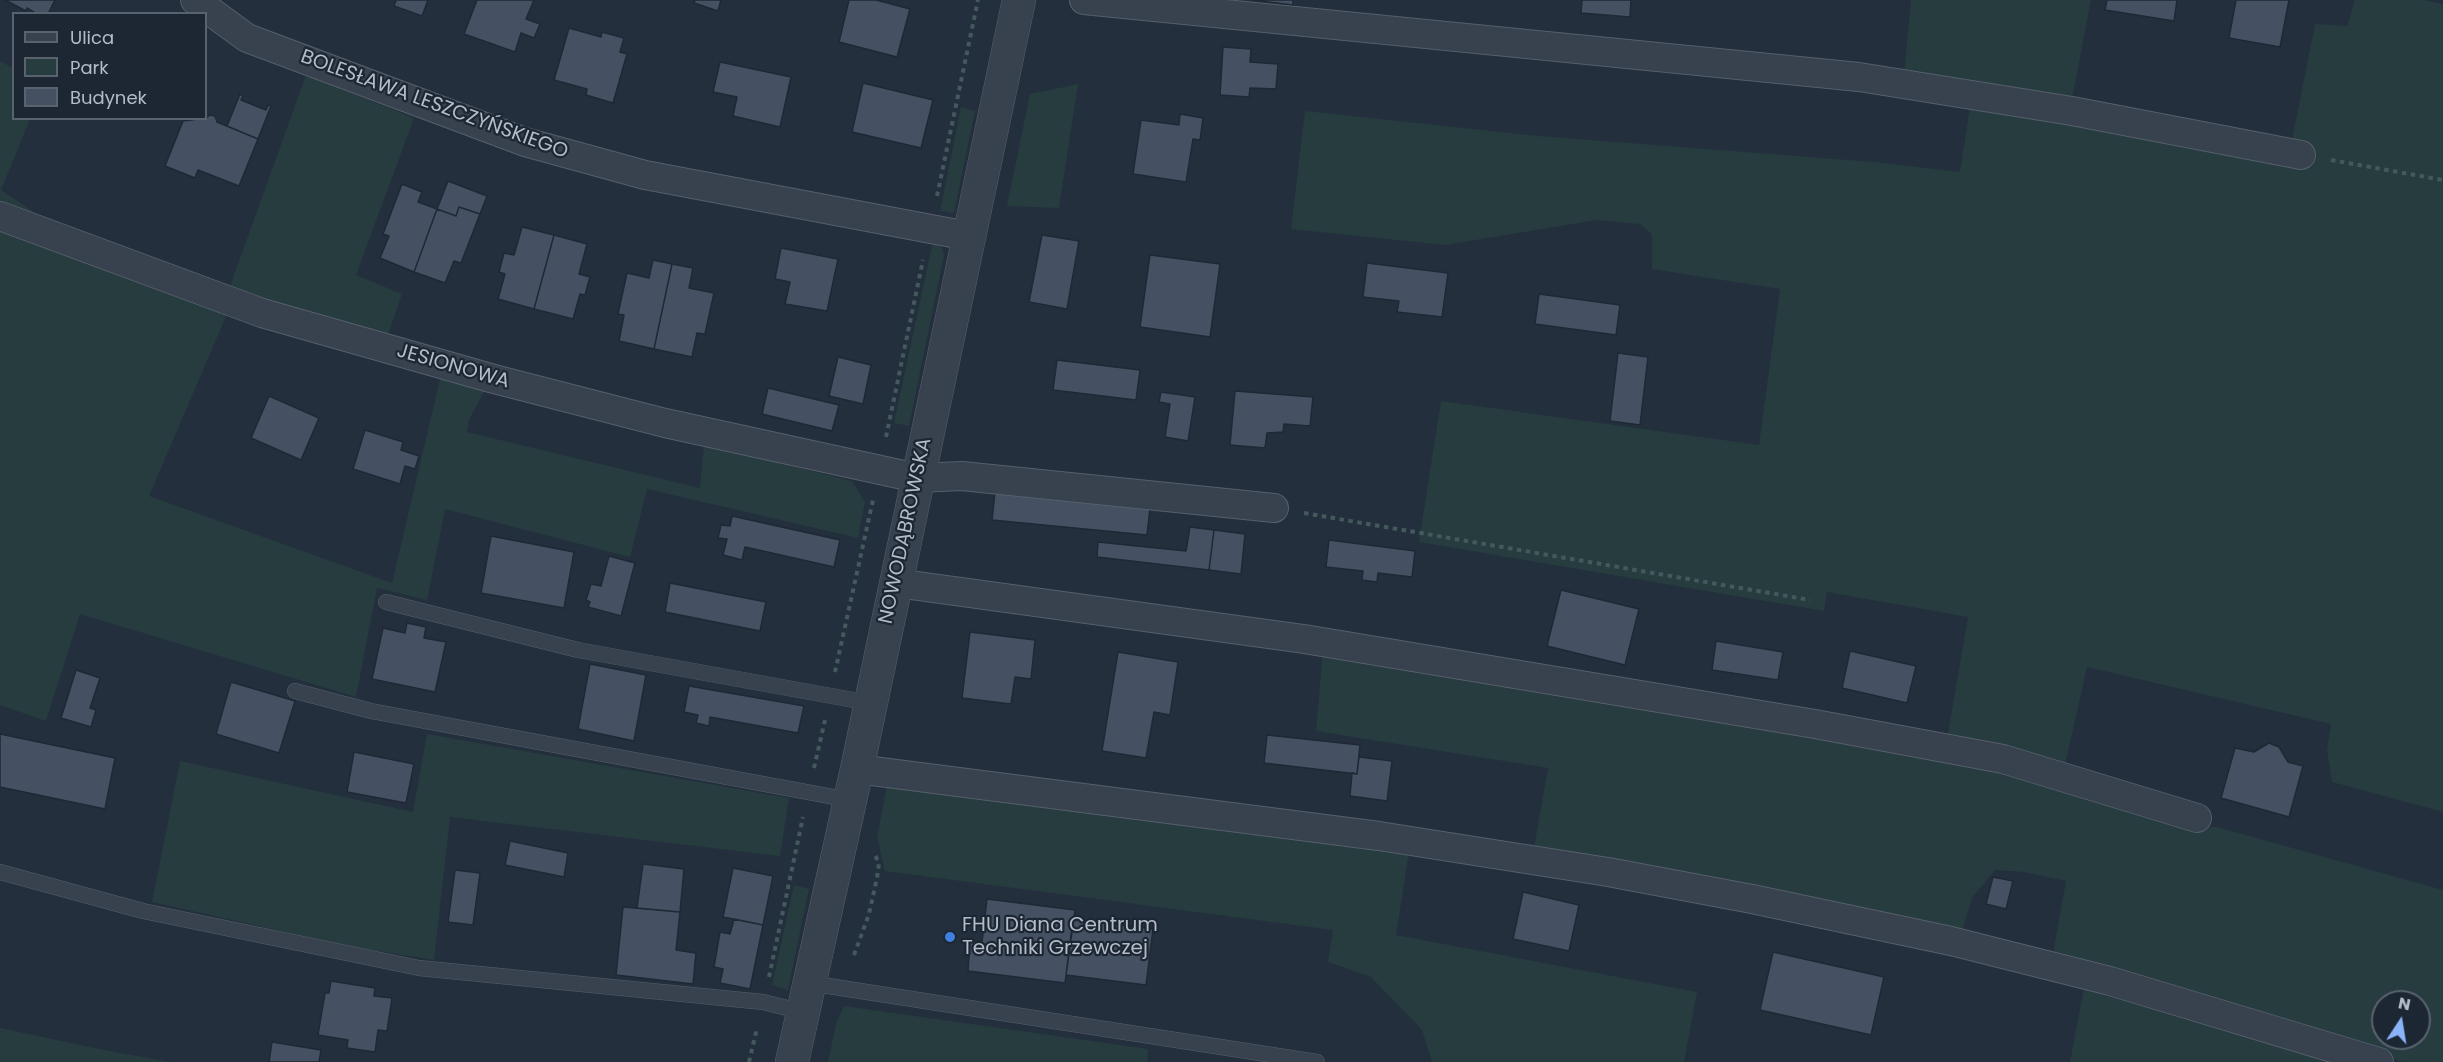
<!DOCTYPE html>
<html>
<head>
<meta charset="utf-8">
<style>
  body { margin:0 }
  #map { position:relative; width:2443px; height:1062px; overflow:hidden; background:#242f3e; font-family:Poppins,sans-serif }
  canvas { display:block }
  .legend { position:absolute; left:12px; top:12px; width:195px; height:108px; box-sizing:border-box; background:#1d2633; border:2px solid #59626f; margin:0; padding:8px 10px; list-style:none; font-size:18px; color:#b4bcc9 }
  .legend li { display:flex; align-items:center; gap:12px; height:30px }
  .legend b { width:30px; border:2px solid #59626f }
  .north { position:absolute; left:2371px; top:990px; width:60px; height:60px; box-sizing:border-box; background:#1d2633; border:2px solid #59626f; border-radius:50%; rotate:12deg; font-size:16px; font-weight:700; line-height:24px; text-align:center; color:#b4bcc9 }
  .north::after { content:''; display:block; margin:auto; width:21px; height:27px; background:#8ab4f8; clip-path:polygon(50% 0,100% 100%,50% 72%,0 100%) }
</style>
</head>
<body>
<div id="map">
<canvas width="2443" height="1062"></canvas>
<ul class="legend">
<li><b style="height:8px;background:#38414e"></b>Ulica</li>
<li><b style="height:16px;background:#263c3f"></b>Park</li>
<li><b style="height:16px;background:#455162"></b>Budynek</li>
</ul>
<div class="north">N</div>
</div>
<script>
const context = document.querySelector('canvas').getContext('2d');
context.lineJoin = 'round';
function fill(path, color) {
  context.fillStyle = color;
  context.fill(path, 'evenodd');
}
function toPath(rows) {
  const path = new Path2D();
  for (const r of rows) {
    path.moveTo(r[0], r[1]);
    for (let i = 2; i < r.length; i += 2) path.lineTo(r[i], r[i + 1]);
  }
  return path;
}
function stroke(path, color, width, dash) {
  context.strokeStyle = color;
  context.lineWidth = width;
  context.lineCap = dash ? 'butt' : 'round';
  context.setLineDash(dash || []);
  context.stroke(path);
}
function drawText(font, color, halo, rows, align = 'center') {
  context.font = font + ' Poppins,sans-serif';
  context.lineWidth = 4.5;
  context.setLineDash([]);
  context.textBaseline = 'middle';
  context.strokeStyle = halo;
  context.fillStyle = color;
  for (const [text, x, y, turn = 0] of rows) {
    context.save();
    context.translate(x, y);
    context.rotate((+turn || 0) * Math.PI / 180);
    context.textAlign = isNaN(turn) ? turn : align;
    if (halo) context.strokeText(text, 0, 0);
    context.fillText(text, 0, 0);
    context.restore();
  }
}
fill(toPath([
  [1911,0,2091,0,2071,104,1904,76],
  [2355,0,2423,0,2443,4,2443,812,2332,782,2327,750,2331,724,2087,667,2064,770,1947,739,1968,617,1827,592,1824,611,1419,542,1441,401,1759,445,1780,289,1652,269,1652,234,1640,224,1597,220,1445,245,1291,229,1305,111,1538,136,1874,162,1960,172,1971,100,2291,145,2315,24,2347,26],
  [0,61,13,68,14,118,30,119,1,190,60,230,0,206],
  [306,75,414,118,356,275,402,294,386,340,228,292],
  [1078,84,1059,208,1007,206,1030,94],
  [961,107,975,111,954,213,940,211],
  [0,228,120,276,227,314,149,496,392,583,441,375,487,386,469,420,467,432,700,488,704,445,852,481,865,502,858,538,647,489,630,557,445,509,427,600,377,588,356,697,80,614,46,721,0,705],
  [933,241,939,242,944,255,909,426,894,423],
  [1323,651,1971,762,2198,827,2217,827,2443,890,2443,1062,2402,1062,2275,1019,2052,958,2066,881,2024,872,1995,870,1972,898,1961,935,1534,848,1548,768,1316,731],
  [2383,1002,2419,1002,2419,1038,2383,1038],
  [427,734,789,798,780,856,450,817,434,960,347,946,152,902,180,761,413,812],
  [887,785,1409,852,1396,935,1697,992,1684,1062,1432,1062,1422,1030,1371,977,1328,962,1333,930,885,871,877,837],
  [794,885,809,889,788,990,772,985],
  [2084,989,2341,1062,2070,1062],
  [844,1006,1148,1049,1147,1062,828,1062,836,1024],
  [0,1028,109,1051,170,1062,0,1062]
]), '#263c3f');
const building = toPath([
  [5,0,55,0,48,14,37,14,27,8,26,11,5,0],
  [396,0,428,0,422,16,394,6,396,0],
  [477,0,534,0,526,19,540,24,534,38,521,33,515,52,464,34,477,0],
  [695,0,721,0,718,11,694,3,695,0],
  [849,0,876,0,910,9,897,57,839,42,849,0],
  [1252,0,1293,0,1293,5,1252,0],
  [1582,0,1631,0,1630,17,1581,13,1582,0],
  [2107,0,2177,0,2174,21,2105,10,2107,0],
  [2236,0,2289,0,2280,47,2229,38,2236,0],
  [569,28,601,37,602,32,624,38,620,52,627,54,613,103,586,95,587,89,554,80,569,28],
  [1223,47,1251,49,1250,62,1278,64,1276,89,1250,88,1249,97,1220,95,1223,47],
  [720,62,791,77,780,127,733,116,737,97,713,92,720,62],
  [863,83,933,100,921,148,852,132,863,83],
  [240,94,243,96,241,100,266,110,268,105,271,106,258,139,227,126,240,94],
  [1180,114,1203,118,1200,140,1193,139,1186,182,1133,174,1141,120,1179,125,1180,114],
  [210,115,215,116,217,122,258,139,239,186,198,170,195,178,165,166,183,121,206,118,210,115],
  [448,181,487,196,480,214,459,207,456,216,437,209,448,181],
  [402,184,422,192,418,202,437,209,414,272,380,258,389,236,383,234,402,184],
  [459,207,480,214,461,263,454,261,445,283,414,272,437,209,456,216,459,207],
  [522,227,554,235,534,309,498,299,505,274,499,272,504,253,514,255,522,227],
  [554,235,587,244,579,274,590,277,585,295,580,294,573,319,534,309,554,235],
  [1042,235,1079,241,1067,309,1029,302,1042,235],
  [781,248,838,259,827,311,785,304,790,282,775,279,781,248],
  [1150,255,1220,264,1210,337,1140,327,1150,255],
  [653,260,672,264,654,349,619,341,624,315,618,314,627,273,649,278,653,260],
  [1367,263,1448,273,1442,317,1397,312,1399,301,1363,297,1367,263],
  [672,264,693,268,689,288,714,293,705,334,697,333,692,357,654,349,672,264],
  [1539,294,1620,305,1616,335,1535,324,1539,294],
  [1618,353,1648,357,1640,425,1610,421,1618,353],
  [838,357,871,365,863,404,829,396,838,357],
  [1057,360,1140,370,1136,400,1053,390,1057,360],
  [768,388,839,405,832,431,762,414,768,388],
  [1235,391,1313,397,1310,426,1284,424,1283,432,1267,433,1265,448,1230,445,1235,391],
  [1161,392,1195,397,1188,441,1165,437,1170,404,1159,402,1161,392],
  [269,396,319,418,301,460,251,438,269,396],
  [365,430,403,442,401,450,419,456,415,469,405,466,400,484,353,469,365,430],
  [995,492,1150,508,1147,535,992,520,995,492],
  [732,516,840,540,834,567,745,547,742,560,723,555,727,539,718,538,721,525,730,526,732,516],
  [1190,527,1214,530,1209,570,1097,557,1098,542,1186,551,1190,527],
  [1214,530,1245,534,1241,574,1209,570,1214,530],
  [491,536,574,552,564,608,481,593,491,536],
  [1329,540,1415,551,1412,577,1378,573,1377,582,1362,580,1363,571,1326,567,1329,540],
  [609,556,635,563,621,616,588,607,590,602,586,600,591,584,601,586,609,556],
  [670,583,766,602,760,631,665,612,670,583],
  [1561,590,1639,609,1625,665,1547,646,1561,590],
  [407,623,426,627,424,638,446,642,435,692,372,679,383,628,405,633,407,623],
  [970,632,1035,640,1031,679,1015,677,1011,704,962,698,970,632],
  [1716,641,1783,652,1778,680,1712,670,1716,641],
  [1850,651,1916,666,1907,703,1842,688,1850,651],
  [1118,652,1178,662,1170,715,1154,712,1146,758,1102,751,1118,652],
  [590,664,646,675,634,741,578,729,590,664],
  [76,670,100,678,90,708,96,710,91,727,61,718,76,670],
  [231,682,295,701,279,753,216,734,231,682],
  [689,686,804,706,798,733,710,717,709,726,696,723,698,715,684,712,689,686],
  [0,734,115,758,105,809,0,787,0,734],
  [1267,735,1360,745,1357,774,1264,763,1267,735],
  [2269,743,2279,747,2288,762,2303,766,2289,817,2221,798,2235,748,2254,752,2269,743],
  [354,752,414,764,406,803,347,792,354,752],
  [1359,757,1392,761,1387,801,1350,796,1352,773,1357,774,1359,757],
  [510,841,568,853,564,877,505,865,510,841],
  [643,864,684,869,680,912,637,908,643,864],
  [733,868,773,876,763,925,723,917,733,868],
  [455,870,480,873,473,925,448,922,455,870],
  [1993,877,2013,881,2006,909,1986,904,1993,877],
  [1523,892,1579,905,1569,951,1513,939,1523,892],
  [987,899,1075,910,1065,983,968,971,970,941,982,942,987,899],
  [623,907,680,912,676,950,696,953,693,984,616,975,623,907],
  [734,919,763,925,750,989,720,983,723,969,714,967,720,932,730,934,734,919],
  [1073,919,1153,929,1146,985,1066,975,1073,919],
  [1773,952,1884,977,1871,1035,1760,1010,1773,952],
  [331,981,375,988,374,996,392,998,387,1031,378,1030,375,1052,347,1048,348,1040,318,1035,325,993,329,993,331,981],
  [272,1042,321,1050,319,1062,269,1062,272,1042]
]);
fill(building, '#455162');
stroke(building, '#1f2835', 1.5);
const service = toPath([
  [386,602,578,650,870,703],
  [295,691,371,711,850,800],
  [0,872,143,911,419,968,763,1002,803,1012],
  [809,983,1317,1062]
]);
const minor = toPath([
  [195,0,247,38,525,142,645,175,968,236],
  [1084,0,1859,77,2072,111,2301,155],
  [0,216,262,313,494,379,665,423,917,478,962,476,1274,508],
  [896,583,1304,639,1815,724,2003,759,2197,818],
  [857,769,1379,836,1608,872,1752,899,1951,941,2110,981,2379,1062]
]);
const tertiary = toPath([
  [792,1062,857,769,1019,0]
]);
stroke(service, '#565f6c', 16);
stroke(minor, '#565f6c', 30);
stroke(tertiary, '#565f6c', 34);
stroke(toPath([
  [2331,160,2443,180],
  [937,196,978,0],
  [886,437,923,260],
  [1304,513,1810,600],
  [835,672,873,500],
  [814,768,825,720],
  [854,955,869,914,877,878,879,863,874,853],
  [769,977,803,817],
  [749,1062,757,1028]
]), '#44595c', 4, [4.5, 4.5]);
stroke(service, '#38414e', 15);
stroke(minor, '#38414e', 28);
stroke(tertiary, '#38414e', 33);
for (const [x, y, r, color] of [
  [950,937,6,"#3f7fe0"]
]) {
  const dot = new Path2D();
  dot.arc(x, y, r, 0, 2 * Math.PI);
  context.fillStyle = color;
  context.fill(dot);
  stroke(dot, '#1d2633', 2);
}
drawText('20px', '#b4bcc9', '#1d2633', [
  ["BOLESŁAWA LESZCZYŃSKIEGO",434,105,20],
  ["JESIONOWA",453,367,16],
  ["NOWODĄBROWSKA",906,531,-78]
]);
drawText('20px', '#b4bcc9', '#1d2633', [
  ["FHU Diana Centrum",962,926],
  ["Techniki Grzewczej",962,949]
], 'left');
</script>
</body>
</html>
